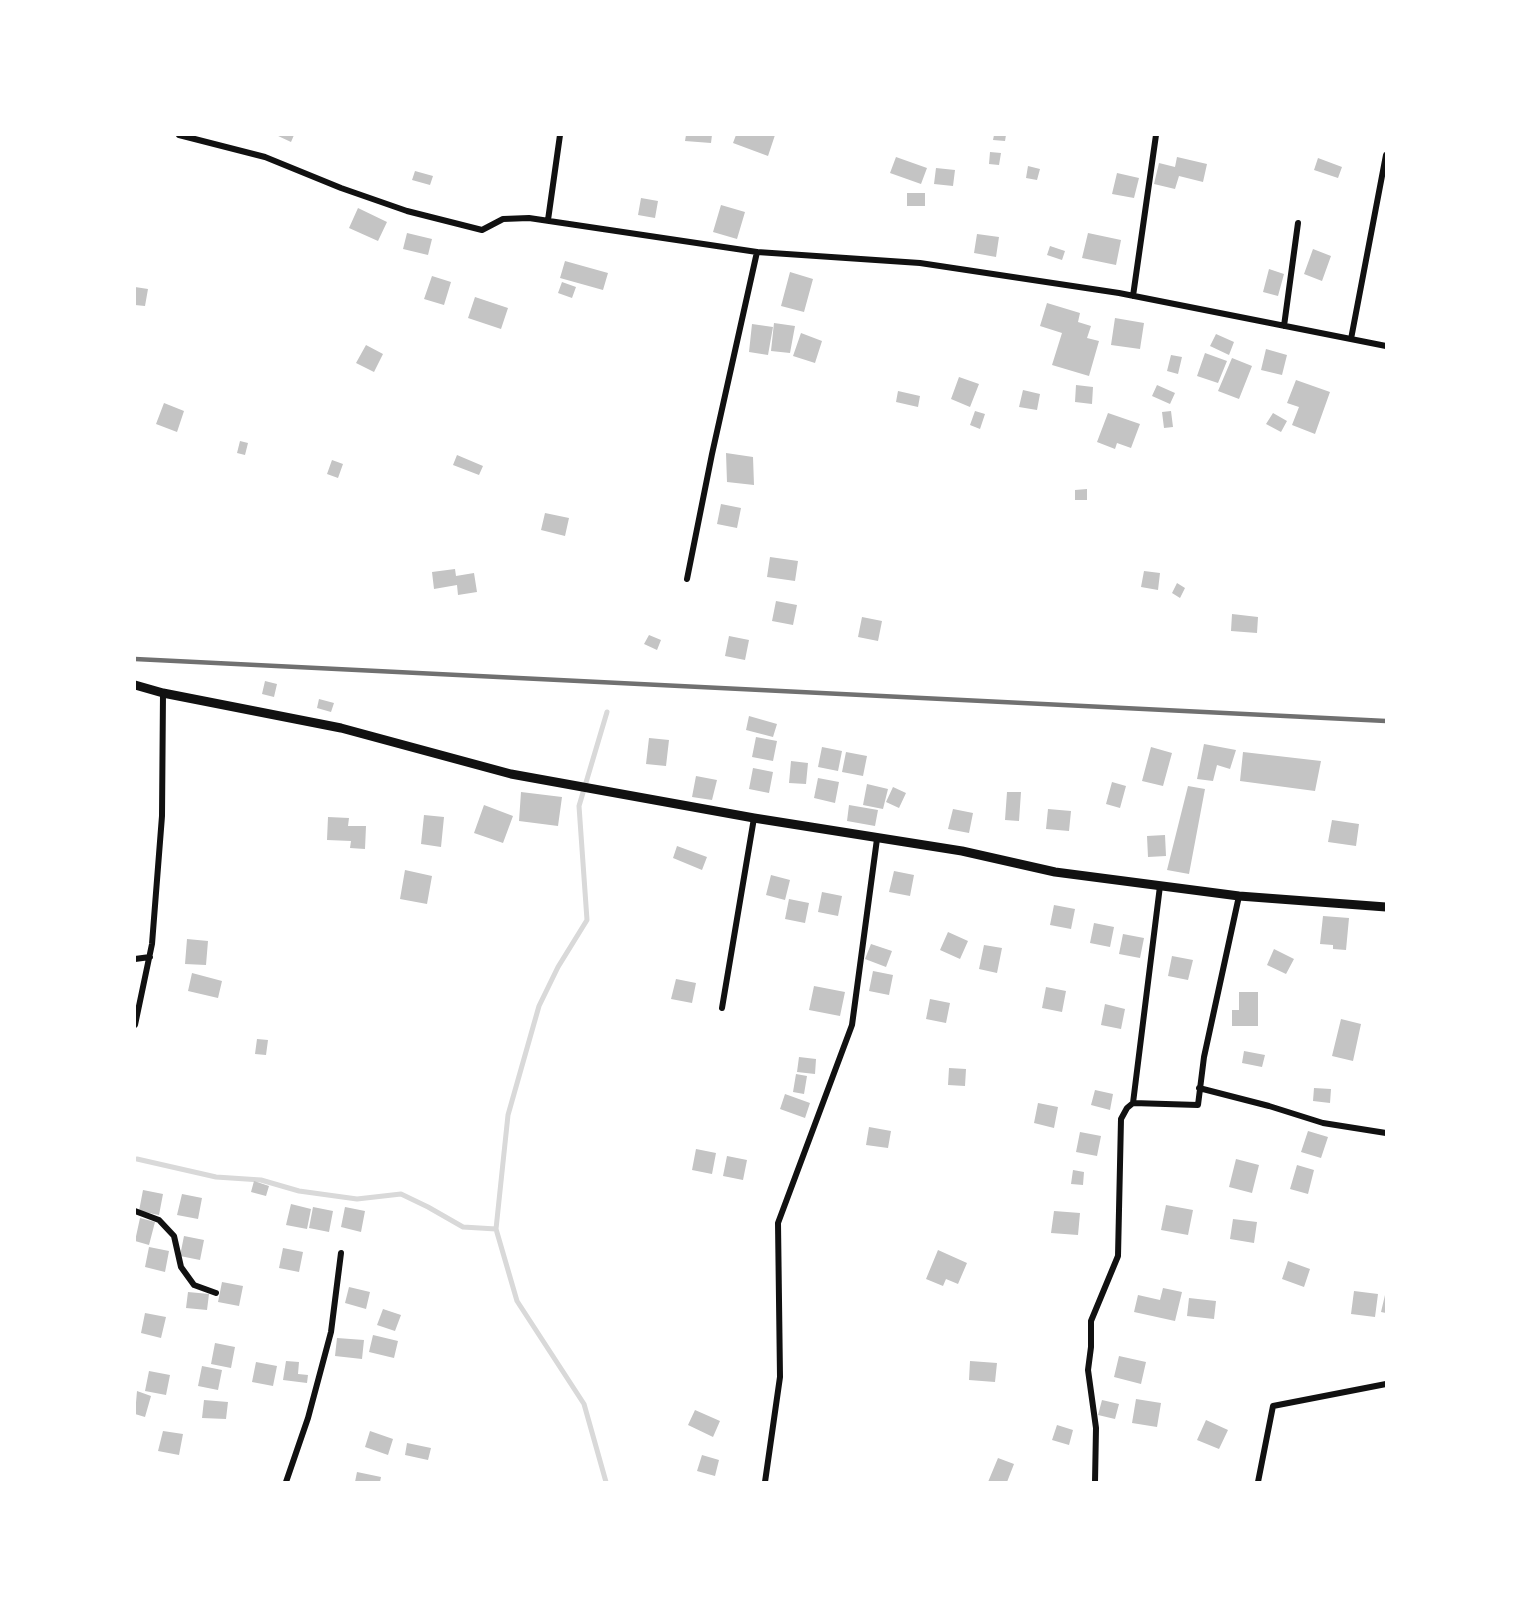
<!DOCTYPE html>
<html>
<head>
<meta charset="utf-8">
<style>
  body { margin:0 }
  #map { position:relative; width:1521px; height:1617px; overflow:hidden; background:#fff; font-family:Ubuntu,sans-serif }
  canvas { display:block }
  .frame { position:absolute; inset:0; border:136px solid #fff; pointer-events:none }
</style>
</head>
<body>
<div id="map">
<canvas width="1521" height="1617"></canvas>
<div class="frame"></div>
</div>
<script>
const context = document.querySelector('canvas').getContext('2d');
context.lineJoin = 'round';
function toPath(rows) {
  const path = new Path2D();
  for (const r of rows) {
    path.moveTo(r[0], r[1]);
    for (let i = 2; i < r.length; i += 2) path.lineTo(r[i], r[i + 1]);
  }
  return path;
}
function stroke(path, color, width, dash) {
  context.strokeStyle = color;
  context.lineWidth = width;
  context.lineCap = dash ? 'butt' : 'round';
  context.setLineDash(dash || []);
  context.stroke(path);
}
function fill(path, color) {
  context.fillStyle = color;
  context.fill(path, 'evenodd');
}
stroke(toPath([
  [137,1159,216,1177,261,1180,299,1191,357,1199,401,1194,428,1207,463,1227,496,1229],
  [606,1482,584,1404,517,1301,496,1229,508,1115,539,1006,558,967,587,920,579,806,607,712]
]), '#d9d9d9', 5);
fill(toPath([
  [276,135,294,135,291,142],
  [686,135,712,135,711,143,685,141],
  [736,135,775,135,768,156,733,143],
  [994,135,1006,135,1005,141,993,140],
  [990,152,1001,153,999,165,989,164],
  [896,157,927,168,921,184,890,173],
  [1177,157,1207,164,1203,182,1179,176,1175,189,1154,184,1159,163,1175,167],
  [1318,158,1342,167,1338,178,1314,170],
  [1028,166,1040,169,1037,180,1026,178],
  [936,168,955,170,953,186,934,184],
  [415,171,433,176,430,185,412,180],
  [1117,173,1139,178,1134,198,1112,194],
  [907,193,925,193,925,206,907,206],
  [641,198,658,201,655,218,638,215],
  [721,205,745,212,737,239,713,232],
  [358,208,387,222,378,241,349,228],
  [407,233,432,239,428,255,403,249],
  [1088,233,1121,240,1116,265,1082,258],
  [977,234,999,237,996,257,974,253],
  [1050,246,1065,251,1062,260,1047,255],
  [1313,249,1331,256,1322,281,1304,274],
  [565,261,608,273,603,290,560,278],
  [1269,269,1284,274,1278,296,1263,292],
  [790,272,813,279,804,312,781,306],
  [432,276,451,282,444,305,424,299],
  [562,282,576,287,572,298,558,293],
  [135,287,148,289,145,306,135,305],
  [475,297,508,308,501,329,468,318],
  [1047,303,1080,313,1078,322,1091,326,1087,338,1099,341,1089,376,1052,365,1062,333,1040,326],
  [1115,318,1144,323,1140,349,1111,345],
  [774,323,795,326,790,353,771,351],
  [752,324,773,327,768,355,749,352],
  [801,333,822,341,815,363,793,356],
  [1216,334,1234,342,1229,355,1210,346],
  [366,345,383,354,374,372,356,363],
  [1266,349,1287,355,1282,375,1261,370],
  [1205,353,1227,361,1218,383,1197,376],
  [1171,355,1182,357,1178,374,1167,371],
  [1232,358,1252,366,1239,399,1218,391],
  [959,377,979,384,970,407,951,399],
  [1296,380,1330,392,1315,434,1292,425,1299,407,1287,403],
  [1076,385,1093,387,1092,404,1075,402],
  [1157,385,1175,393,1170,404,1152,396],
  [1023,390,1040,394,1037,410,1019,407],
  [898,391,920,396,918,407,896,402],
  [164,403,184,411,177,432,156,424],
  [975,411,985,414,980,429,970,425],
  [1171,411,1173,427,1164,428,1162,412],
  [1108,413,1140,424,1131,448,1117,443,1115,449,1097,442],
  [1273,413,1287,421,1281,432,1266,424],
  [240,441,248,443,245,455,237,453],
  [726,453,753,457,754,485,727,482],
  [457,455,483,466,479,475,453,465],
  [332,460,343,464,338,478,327,474],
  [1087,489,1087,500,1075,500,1075,490],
  [721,504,741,508,737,528,717,524],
  [545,513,569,518,565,536,541,530],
  [770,557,798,561,795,581,767,577],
  [455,569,456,576,474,573,477,592,458,595,457,585,434,589,432,572],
  [1144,571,1160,573,1158,590,1141,587],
  [1177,583,1185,588,1180,598,1172,593],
  [776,601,797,605,793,625,772,621],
  [1232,614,1258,617,1257,633,1231,631],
  [862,617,882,621,878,641,858,637],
  [649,635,661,640,657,650,644,644],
  [729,636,749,640,745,660,725,656],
  [265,681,277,684,274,697,262,694],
  [319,699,334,703,331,712,317,708],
  [749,716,777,724,773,737,746,730],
  [756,737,777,741,773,761,752,757],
  [649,738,669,740,666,766,646,764],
  [1204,744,1236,750,1230,769,1217,765,1213,781,1197,779],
  [822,747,842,751,838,771,818,767],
  [1151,747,1172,753,1163,786,1142,781],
  [846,752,867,756,863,776,842,772],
  [1243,752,1321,761,1315,791,1240,781],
  [791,761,808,763,806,784,789,783],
  [753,768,773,772,769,793,749,789],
  [696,776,717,780,712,800,692,797],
  [818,778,839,782,835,803,814,798],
  [1112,782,1126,786,1120,808,1106,804],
  [867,784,888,789,883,809,863,805],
  [1188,786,1205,789,1189,874,1167,870],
  [893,787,906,793,899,808,886,802],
  [521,792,562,797,558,826,519,821],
  [1007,792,1021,792,1019,821,1005,820],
  [484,805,513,816,503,843,474,833],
  [849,805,878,810,875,826,847,821],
  [953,809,973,813,969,833,948,829],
  [1048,809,1071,811,1069,831,1046,829],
  [424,815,444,817,441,847,421,844],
  [328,817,349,818,348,826,366,826,365,849,350,848,351,841,327,840],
  [1332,820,1359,824,1356,846,1328,842],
  [1165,835,1166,856,1148,857,1147,836],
  [677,846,707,857,702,870,673,858],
  [405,870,432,876,427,904,400,899],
  [894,871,914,875,910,896,889,892],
  [771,875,790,880,785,900,766,895],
  [822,892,842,896,838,916,818,912],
  [789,899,809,903,805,923,785,919],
  [1054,905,1075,909,1071,929,1050,925],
  [1323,916,1349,918,1346,950,1333,949,1333,945,1320,944],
  [1094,923,1114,927,1110,947,1090,943],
  [948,932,968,941,960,959,940,950],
  [1123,934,1144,938,1140,958,1119,954],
  [187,939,208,941,206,965,185,964],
  [871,944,892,951,886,967,865,959],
  [984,945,1002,948,997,973,979,969],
  [1274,949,1294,959,1286,974,1267,965],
  [1172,956,1193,960,1188,980,1168,976],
  [873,971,893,975,889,995,869,991],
  [192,973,222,981,218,998,188,991],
  [676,979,696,983,692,1003,671,999],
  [814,986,845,992,840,1016,809,1010],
  [1046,987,1066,991,1062,1012,1042,1008],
  [1239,992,1258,992,1258,1026,1232,1026,1232,1010,1239,1010],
  [930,999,950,1003,946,1023,926,1019],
  [1105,1004,1125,1009,1121,1029,1101,1025],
  [1341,1019,1361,1024,1353,1061,1332,1056],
  [257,1039,268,1040,266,1055,255,1054],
  [1244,1051,1265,1055,1262,1067,1242,1063],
  [799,1057,816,1059,815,1074,797,1072],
  [949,1068,966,1069,965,1086,948,1085],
  [796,1074,807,1076,804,1094,793,1092],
  [1314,1088,1331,1089,1330,1103,1313,1101],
  [1095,1090,1113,1094,1110,1110,1091,1105],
  [785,1094,810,1103,805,1118,780,1109],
  [1038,1103,1058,1107,1054,1128,1034,1123],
  [869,1127,891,1131,888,1148,866,1145],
  [1308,1131,1328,1137,1321,1158,1301,1152],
  [1080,1132,1101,1136,1097,1156,1076,1152],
  [696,1149,716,1153,712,1174,692,1170],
  [727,1156,747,1160,743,1180,723,1176],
  [1236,1159,1259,1165,1252,1193,1229,1187],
  [1297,1165,1314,1170,1308,1194,1290,1189],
  [1073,1170,1084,1172,1083,1185,1071,1184],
  [254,1181,269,1186,266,1196,251,1192],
  [143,1190,163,1194,159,1215,139,1211],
  [182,1194,202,1198,198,1219,177,1215],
  [291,1204,311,1209,307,1229,286,1225],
  [1166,1205,1193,1210,1188,1235,1161,1230],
  [313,1207,333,1211,329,1232,309,1228],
  [345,1207,365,1211,361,1232,341,1227],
  [1054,1211,1080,1213,1078,1235,1051,1233],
  [140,1218,155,1222,149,1245,135,1241],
  [1233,1219,1257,1222,1254,1243,1230,1239],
  [184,1236,204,1240,200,1260,180,1256],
  [149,1247,169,1251,165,1272,145,1267],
  [283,1248,303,1252,299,1272,279,1268],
  [938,1250,967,1263,958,1284,946,1279,943,1286,926,1279],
  [1288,1261,1310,1269,1304,1287,1282,1279],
  [222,1282,243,1286,239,1306,218,1302],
  [349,1287,370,1292,366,1309,345,1303],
  [1163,1288,1182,1292,1175,1321,1134,1312,1138,1295,1160,1300],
  [1354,1291,1378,1294,1375,1317,1351,1314],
  [188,1292,209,1294,207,1310,186,1308],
  [1385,1295,1386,1296,1386,1313,1381,1312],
  [1189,1298,1216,1301,1214,1319,1187,1316],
  [383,1309,401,1315,395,1331,377,1325],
  [145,1313,166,1317,161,1338,141,1333],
  [373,1335,398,1341,394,1358,369,1352],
  [337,1338,364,1340,362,1359,335,1356],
  [215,1343,235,1347,231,1368,211,1364],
  [1119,1356,1146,1362,1141,1384,1114,1377],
  [286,1361,299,1362,298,1374,308,1375,307,1383,283,1380],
  [970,1361,997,1363,995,1382,969,1380],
  [256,1362,277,1366,273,1386,252,1382],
  [202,1366,222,1370,218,1390,198,1386],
  [149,1371,170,1375,166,1395,145,1391],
  [137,1391,151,1396,145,1417,135,1414],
  [1136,1399,1161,1403,1157,1427,1132,1423],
  [204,1400,228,1402,226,1419,202,1418],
  [1102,1400,1119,1404,1115,1419,1098,1415],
  [695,1410,720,1421,713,1437,688,1425],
  [1206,1420,1228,1430,1219,1449,1197,1440],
  [1057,1425,1073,1430,1069,1445,1052,1440],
  [163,1431,183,1434,179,1455,158,1451],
  [370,1431,393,1439,388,1455,365,1447],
  [407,1443,431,1448,428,1460,405,1455],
  [702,1455,719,1460,715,1476,697,1471],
  [998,1458,1014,1464,1007,1482,988,1482],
  [357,1472,381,1477,380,1482,355,1482]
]), '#c4c4c4');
stroke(toPath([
  [179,135,265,157,341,188,407,211,482,230,503,219,529,218,757,252,920,263,1119,293,1386,346],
  [548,220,560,135],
  [1133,296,1156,135],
  [1284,326,1298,223],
  [1351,339,1386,155],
  [687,579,712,454,757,252],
  [135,959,150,957],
  [722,1008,754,818],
  [135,1025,152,944,162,816,163,693],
  [1199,1088,1269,1106,1323,1123,1386,1133],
  [1133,1103,1160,886],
  [135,1211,159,1220,174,1236,181,1267,194,1285,216,1293],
  [286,1482,308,1418,331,1332,341,1253],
  [765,1482,780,1377,778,1223,852,1025,877,839],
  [1095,1482,1096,1428,1088,1370,1091,1347,1091,1321,1118,1256,1121,1119,1127,1108,1133,1103,1198,1105,1204,1057,1239,896],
  [1258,1482,1273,1406,1386,1384]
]), '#111', 6);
stroke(toPath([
  [135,685,163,693,341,728,511,774,754,818,962,851,1055,872,1239,896,1386,907]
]), '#111', 9);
stroke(toPath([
  [135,659,1386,721]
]), '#707070', 4.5);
</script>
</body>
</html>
